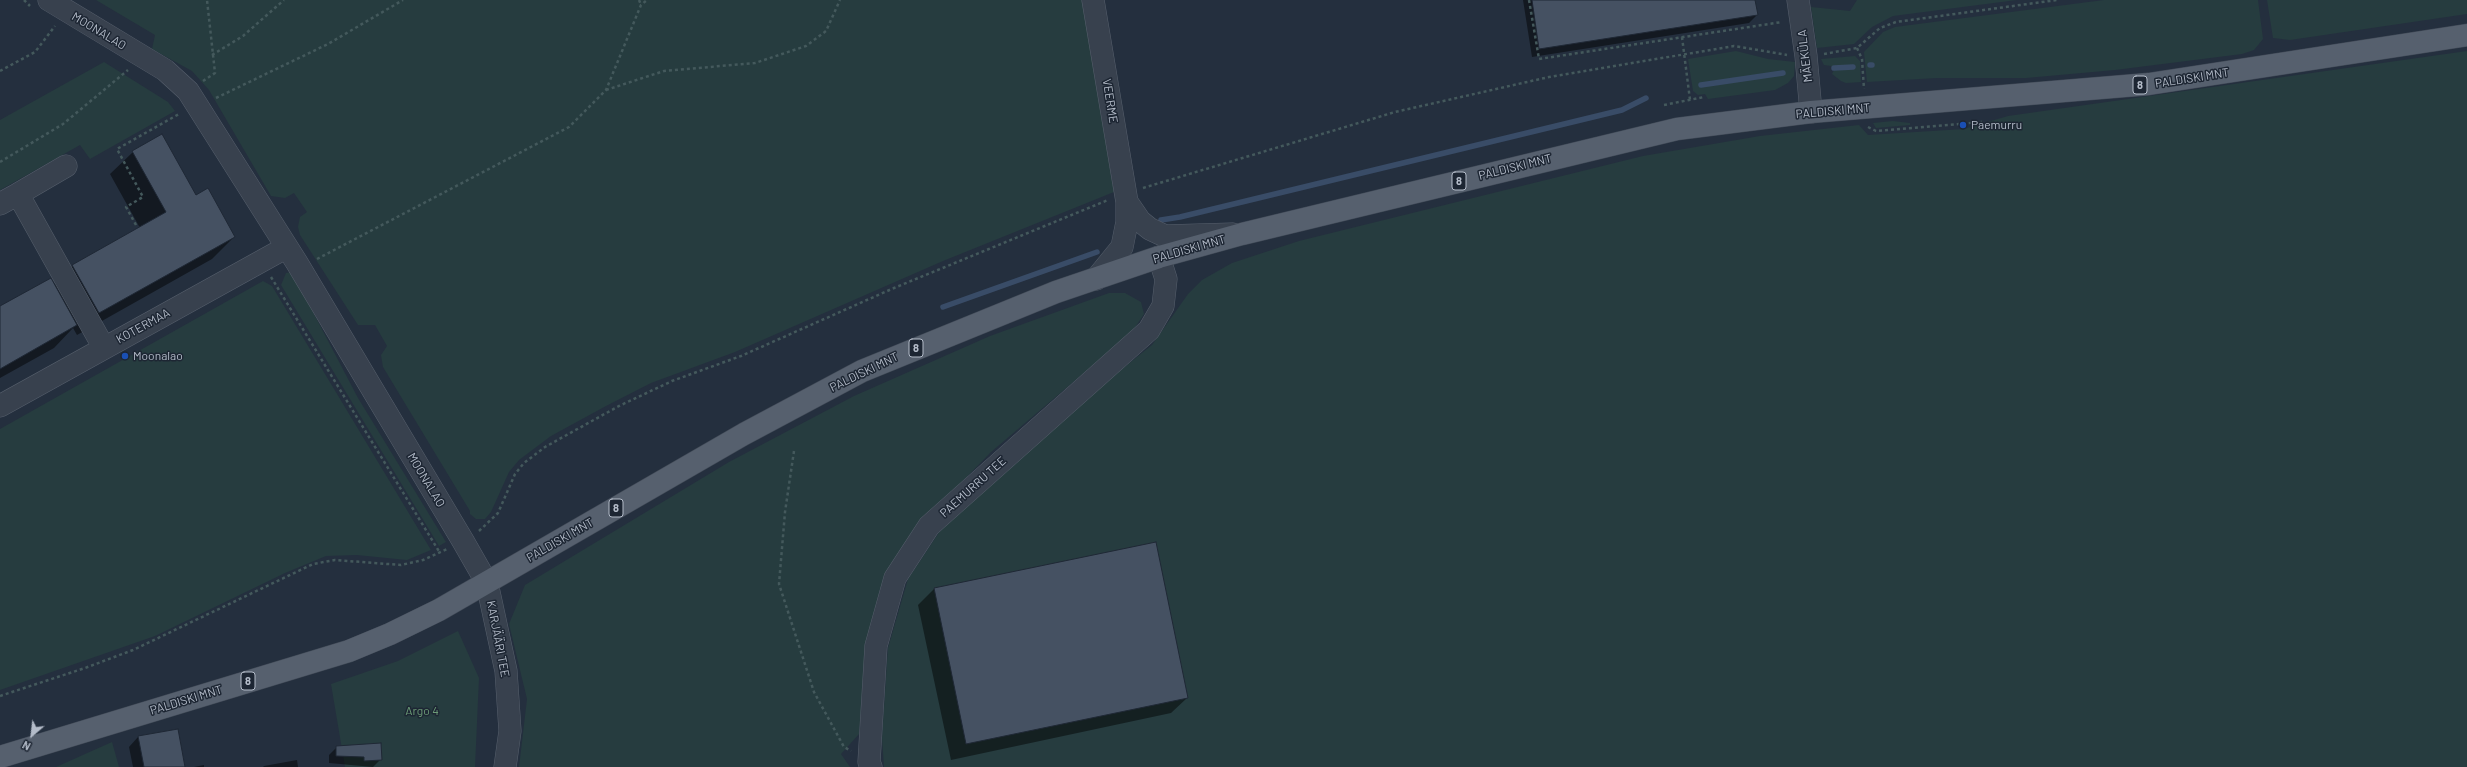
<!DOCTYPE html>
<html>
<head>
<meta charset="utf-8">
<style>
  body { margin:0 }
  #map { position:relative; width:2467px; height:767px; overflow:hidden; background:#242f3e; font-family:Barlow,sans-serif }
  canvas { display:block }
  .north { position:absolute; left:12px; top:715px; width:40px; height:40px; -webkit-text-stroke:3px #1d2633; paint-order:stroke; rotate:208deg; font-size:11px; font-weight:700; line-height:16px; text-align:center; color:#b4bcc9 }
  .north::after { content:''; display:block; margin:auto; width:14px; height:18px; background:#b4bcc9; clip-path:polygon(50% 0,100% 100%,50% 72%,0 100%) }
</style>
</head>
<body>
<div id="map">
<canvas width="2467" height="767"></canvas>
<div class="north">N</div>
</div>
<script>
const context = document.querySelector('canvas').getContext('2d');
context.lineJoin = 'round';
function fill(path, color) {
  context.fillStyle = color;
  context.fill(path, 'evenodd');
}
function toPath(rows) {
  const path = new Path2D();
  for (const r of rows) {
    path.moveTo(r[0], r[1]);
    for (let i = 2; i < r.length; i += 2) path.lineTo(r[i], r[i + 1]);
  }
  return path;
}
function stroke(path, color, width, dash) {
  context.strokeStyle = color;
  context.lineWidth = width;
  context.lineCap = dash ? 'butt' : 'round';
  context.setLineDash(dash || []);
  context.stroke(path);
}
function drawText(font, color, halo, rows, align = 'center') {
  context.font = font + ' Barlow,sans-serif';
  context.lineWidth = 3;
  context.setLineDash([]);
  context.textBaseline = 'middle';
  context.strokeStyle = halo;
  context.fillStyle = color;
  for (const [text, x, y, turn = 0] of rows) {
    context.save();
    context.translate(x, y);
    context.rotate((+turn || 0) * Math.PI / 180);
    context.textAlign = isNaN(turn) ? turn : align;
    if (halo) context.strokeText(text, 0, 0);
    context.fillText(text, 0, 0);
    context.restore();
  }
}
fill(toPath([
  [96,0,1083,0,1114,192,943,261,735,352,651,383,606,406,551,436,519,460,509,472,491,512,485,519,476,519,470,514,470,511,383,367,381,355,387,346,375,325,358,325,300,235,298,227,300,217,307,212,294,193,285,198,271,196,209,90,192,71,152,49,155,35],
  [1857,0,2017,0,1893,16,1872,27,1854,44,1817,48,1811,7,1850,11],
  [2104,0,2258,0,2263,39,2254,50,2242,54,2115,70,2026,78,1937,78,1867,82,1864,52,1883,32,1895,27],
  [2267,0,2467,0,2467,14,2290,40,2273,38],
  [1736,51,1768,59,1795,62,1794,76,1788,83,1775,90,1708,99,1705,94,1698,95,1693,91,1688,59],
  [2467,51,2467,767,884,767,882,738,888,648,908,579,944,525,1058,420,1152,345,1188,294,1202,280,1232,263,1299,241,1643,156,1760,136,1859,125,1868,135,1964,129,2008,116],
  [1855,56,1860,61,1861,82,1846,83,1841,81,1832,74,1834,70,1831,66,1824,65,1821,59],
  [104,62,168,102,175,111,90,159,80,145,0,190,0,120],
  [1893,121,1910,123,1910,125,1876,128,1873,123],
  [292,272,358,398,446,542,439,546,281,285,286,273],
  [263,281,272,286,431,550,407,560,357,555,326,556,285,573,155,636,0,690,0,429],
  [1109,293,1125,293,1141,302,1144,314,1132,332,991,452,919,526,866,655,859,734,841,754,850,767,519,767,527,699,509,624,525,585,729,462,854,396,990,336],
  [458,631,479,678,475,767,345,767,331,684,398,661],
  [112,742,119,767,56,767]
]), '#263c3f');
fill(toPath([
  [1523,0,1754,0,1757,15,1749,23,1532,57],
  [162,136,196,196,234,237,212,259,77,335,73,328,54,348,0,378,0,307,53,285,72,266,140,228,110,174,133,152],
  [1155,543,1187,698,1171,713,951,760,918,605,934,589],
  [138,737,184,767,133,767,129,747],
  [337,747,381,759,373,767,329,763,329,755],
  [297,760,298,767,263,767,264,766],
  [204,765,204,767,194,767]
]), '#0007');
stroke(toPath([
  [1870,65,1872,65],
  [1834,68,1853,67],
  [1701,85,1783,73],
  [1161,220,1180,217,1622,110,1646,98],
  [943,307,1097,252]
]), '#394c67', 5.5);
const building = toPath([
  [1532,0,1755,0,1758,15,1539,49,1532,0],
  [162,134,196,195,208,188,235,237,99,313,72,265,166,212,132,151,162,134],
  [51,278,77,325,0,369,0,306,51,278],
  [1156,542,1188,698,966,744,934,588,1156,542],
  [178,729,185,767,144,767,138,736,178,729],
  [381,743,382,760,364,761,364,757,336,756,336,746,381,743]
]);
fill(building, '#455162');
stroke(building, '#1f2835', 1);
const minor = toPath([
  [49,0,165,70,188,91,297,263,463,541,487,583,506,671,510,731,505,767],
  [1093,0,1127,202,1127,222,1122,247,1096,279],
  [1798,0,1806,56,1811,112],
  [18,194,66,166],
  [1127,202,1140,221,1150,229,1165,236,1233,234],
  [0,204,18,194,104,348],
  [0,406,287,247],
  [871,767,869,762,876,646,895,578,929,526,1149,330,1163,306,1166,279,1159,257]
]);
const major = toPath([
  [0,757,349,651,390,634,439,610,744,434,862,371,1056,292,1159,257,1242,234,1677,129,1811,112,2149,84,2467,35]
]);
stroke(minor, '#565f6c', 23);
stroke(major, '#414a57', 23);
stroke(toPath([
  [24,0,30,6],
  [639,0,641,5],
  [1529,0,1539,59,1782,22],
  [1682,37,1690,100],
  [1857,48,1862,59,1864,89],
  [1824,54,1857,48,1880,28,1896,22,2057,0],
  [212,55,243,36,284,0],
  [0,71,35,52,55,26],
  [203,81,215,73,207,0],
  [606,90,664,71,755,63,806,46,826,31,840,0],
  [216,98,328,44,403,0],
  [1664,105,1704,97],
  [1868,127,1876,131,1982,122],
  [0,162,63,124,128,70],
  [1143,188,1395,112,1549,77,1734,46,1787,55],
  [136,225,126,207,143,197,117,149,179,114],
  [317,259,569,127,606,90,641,5,647,0],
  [271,277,440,553],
  [794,451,785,512,779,584,814,692,844,747,851,751],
  [479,531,498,513,515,474,524,463,545,447,619,406,672,381,741,356,894,288,1108,200],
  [0,696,85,668,133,650,313,564,335,560,401,565,423,560,447,549]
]), '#44595c', 2.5, [3, 3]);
stroke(minor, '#38414e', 22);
stroke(major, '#56606e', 22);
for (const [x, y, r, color] of [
  [1963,125,4,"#1a4fb4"],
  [125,356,4,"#1a4fb4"]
]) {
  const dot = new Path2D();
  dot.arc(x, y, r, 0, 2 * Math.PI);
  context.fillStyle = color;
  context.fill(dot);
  stroke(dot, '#1d2633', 1.5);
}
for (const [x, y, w] of [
  [2140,85,14],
  [1459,181,14],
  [916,348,14],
  [616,508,14],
  [248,681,14]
]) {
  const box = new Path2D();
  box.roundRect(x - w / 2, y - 9, w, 18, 3);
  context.fillStyle = '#1d2633';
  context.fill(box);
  stroke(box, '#b4bcc9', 1);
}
drawText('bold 11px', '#b4bcc9', null, [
  ["8",2140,85],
  ["8",1459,181],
  ["8",916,348],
  ["8",616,508],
  ["8",248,681]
]);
drawText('12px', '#b4bcc9', '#1d2633', [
  ["MOONALAO",99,31,31],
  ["MÄEKÜLA",1805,56,-97],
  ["PALDISKI MNT",2192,78,-9],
  ["VEERME",1110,101,81],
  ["PALDISKI MNT",1833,111,-5],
  ["PALDISKI MNT",1515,167,-14],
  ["PALDISKI MNT",1189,249,-16],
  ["KOTERMAA",143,326,-29],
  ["PALDISKI MNT",864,372,-26],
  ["MOONALAO",426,480,59],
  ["PAEMURRU TEE",973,487,-42],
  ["PALDISKI MNT",560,540,-30],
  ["KARJÄÄRI TEE",498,639,79],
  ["PALDISKI MNT",186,700,-17]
]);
drawText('12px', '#b4bcc9', '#1d2633', [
  ["Paemurru",1971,125],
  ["Moonalao",133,356]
], 'left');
drawText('12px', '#6b9a76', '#1d2633', [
  ["Argo 4",422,711]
]);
</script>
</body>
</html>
